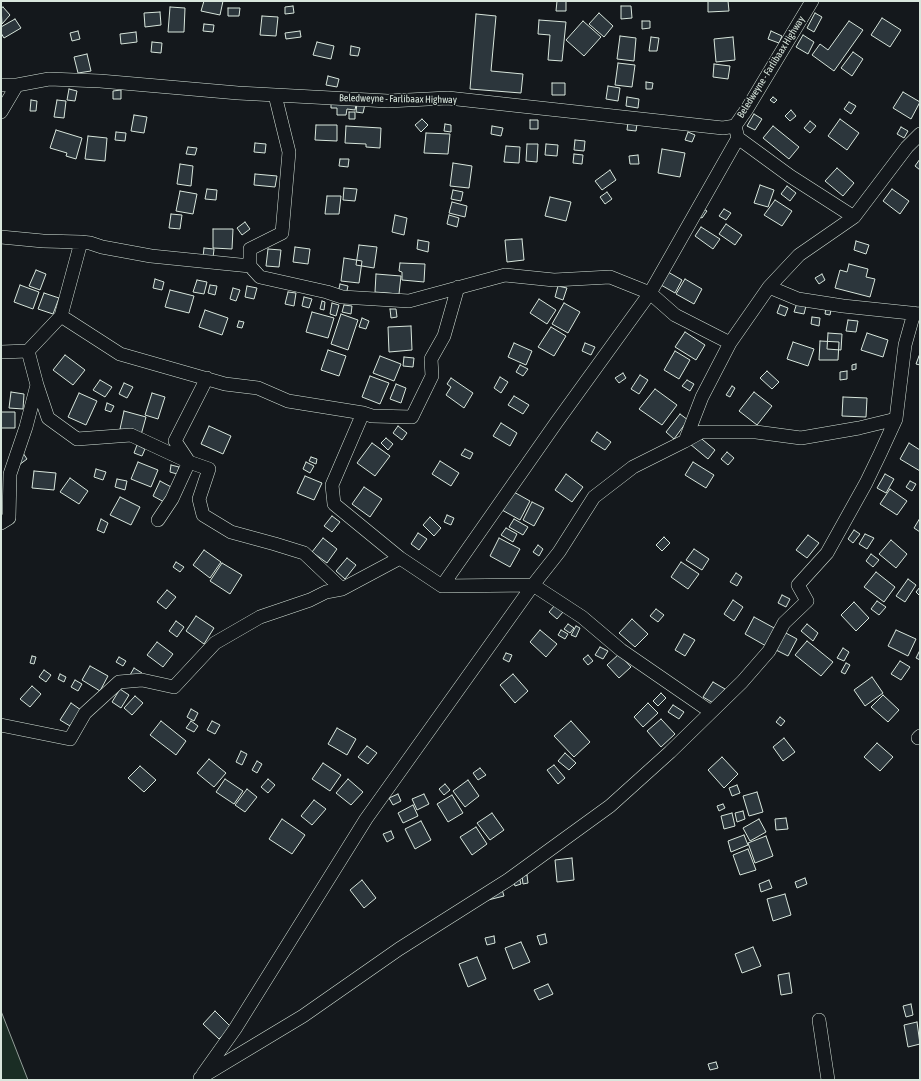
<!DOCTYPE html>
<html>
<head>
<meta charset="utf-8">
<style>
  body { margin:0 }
  #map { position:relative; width:921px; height:1081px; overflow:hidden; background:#14181c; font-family:"Asap Condensed",sans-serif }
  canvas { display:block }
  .frame { position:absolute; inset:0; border:2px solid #d8e6dc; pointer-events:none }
</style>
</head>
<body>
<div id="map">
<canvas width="921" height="1081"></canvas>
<div class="frame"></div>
</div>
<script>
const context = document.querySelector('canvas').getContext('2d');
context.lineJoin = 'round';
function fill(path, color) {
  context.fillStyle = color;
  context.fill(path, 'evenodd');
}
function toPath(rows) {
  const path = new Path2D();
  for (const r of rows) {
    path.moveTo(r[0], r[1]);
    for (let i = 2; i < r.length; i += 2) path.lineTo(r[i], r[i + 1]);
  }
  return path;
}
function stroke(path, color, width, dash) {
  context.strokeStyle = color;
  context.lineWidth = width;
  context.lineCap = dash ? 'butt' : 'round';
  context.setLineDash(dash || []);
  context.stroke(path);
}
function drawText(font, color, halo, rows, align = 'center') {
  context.font = font + ' "Asap Condensed",sans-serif';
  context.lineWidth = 3;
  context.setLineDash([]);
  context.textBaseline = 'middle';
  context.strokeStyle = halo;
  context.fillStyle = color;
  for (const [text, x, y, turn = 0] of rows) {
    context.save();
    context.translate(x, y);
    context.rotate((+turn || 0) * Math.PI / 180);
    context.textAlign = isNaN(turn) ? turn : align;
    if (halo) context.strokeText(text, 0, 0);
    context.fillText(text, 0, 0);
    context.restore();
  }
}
const green = toPath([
  [1,1011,28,1080,1,1080,1,1011]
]);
fill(green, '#1a2d24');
stroke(green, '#939e99', 1);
const building = toPath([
  [204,1,223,1,220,15,201,11,204,1],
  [557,1,566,1,566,11,556,11,557,1],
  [708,1,728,1,729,11,708,12,708,1],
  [293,6,294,13,285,14,285,7,293,6],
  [621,6,631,6,632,18,621,19,621,6],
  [3,7,10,15,2,24,1,8,3,7],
  [170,7,185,8,184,32,168,32,170,7],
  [228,8,240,8,239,16,228,16,228,8],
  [160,12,161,25,145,27,144,13,160,12],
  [599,13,613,26,604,37,589,24,599,13],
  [815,13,822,17,814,32,807,28,815,13],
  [476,14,496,16,491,71,523,74,521,93,470,89,476,14],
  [262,16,278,17,276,36,260,35,262,16],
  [882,18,901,30,890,47,871,35,882,18],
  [15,19,21,28,4,38,1,33,1,27,15,19],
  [539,20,566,22,562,61,548,60,550,35,538,34,539,20],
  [583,21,601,37,584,56,566,40,583,21],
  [642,21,650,21,650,28,642,29,642,21],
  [849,21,863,30,834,71,812,55,820,44,828,50,849,21],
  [204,24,214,25,213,32,203,31,204,24],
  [78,31,80,39,72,41,70,33,78,31],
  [300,31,301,37,286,39,285,33,300,31],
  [771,31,782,36,779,43,768,39,771,31],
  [136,32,137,42,121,44,120,34,136,32],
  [803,35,814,42,808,54,796,47,803,35],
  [620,36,636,38,634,61,617,59,620,36],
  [651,37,659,38,657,51,649,51,651,37],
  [733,37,735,60,716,62,714,39,733,37],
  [152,42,162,43,161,53,151,52,152,42],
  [317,42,334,46,331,59,313,55,317,42],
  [351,46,360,48,358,56,350,55,351,46],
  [853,52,863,59,852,76,841,68,853,52],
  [87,54,91,71,78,73,74,57,87,54],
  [618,63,635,65,632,87,615,85,618,63],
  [714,64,730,66,728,79,713,77,714,64],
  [328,76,339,79,337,87,326,85,328,76],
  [646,82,653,83,652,89,646,89,646,82],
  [552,83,565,83,565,95,552,95,552,83],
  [608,86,620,88,618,101,606,99,608,86],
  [69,89,77,91,75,101,67,100,69,89],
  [121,90,121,99,113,99,113,91,121,90],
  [903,92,920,102,911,119,893,108,903,92],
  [627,97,639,99,638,108,626,106,627,97],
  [773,97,777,100,774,103,770,100,773,97],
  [31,100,37,101,36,111,30,111,31,100],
  [57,100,66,101,64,118,54,117,57,100],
  [331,102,356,105,355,110,347,109,346,115,337,115,337,108,331,108,331,102],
  [849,102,856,106,851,114,844,109,849,102],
  [357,103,365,104,363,113,356,112,357,103],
  [791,110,796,116,790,121,785,116,791,110],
  [349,112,355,112,355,119,349,119,349,112],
  [754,114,762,119,755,130,747,126,754,114],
  [134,115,147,117,144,133,131,131,134,115],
  [422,119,428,125,421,132,415,125,422,119],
  [840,119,859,133,847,150,828,136,840,119],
  [530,120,538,120,538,129,530,129,530,120],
  [810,121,816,126,810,133,804,128,810,121],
  [628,122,637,124,636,131,627,130,628,122],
  [445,124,451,125,451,132,444,131,445,124],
  [316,125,337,125,337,141,315,140,316,125],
  [346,126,381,128,380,148,366,147,366,144,345,143,346,126],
  [492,126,503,128,501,136,491,134,492,126],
  [773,126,799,147,789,159,763,138,773,126],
  [901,127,908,131,904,138,897,134,901,127],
  [56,130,82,138,76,159,66,156,67,153,50,148,56,130],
  [116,132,126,133,125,141,115,140,116,132],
  [688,132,695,135,692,142,685,140,688,132],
  [426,133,450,134,448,154,424,153,426,133],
  [88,136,107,138,105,161,85,159,88,136],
  [575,140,585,141,584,151,574,150,575,140],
  [255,143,266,144,265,153,254,152,255,143],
  [527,144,538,144,537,162,526,161,527,144],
  [546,144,558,145,557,156,545,155,546,144],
  [506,146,520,147,519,163,504,162,506,146],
  [188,147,197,148,195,155,186,154,188,147],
  [662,149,685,153,680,177,658,173,662,149],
  [574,154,583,155,582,164,573,163,574,154],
  [638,155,639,164,630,164,629,156,638,155],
  [340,159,349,159,348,167,339,166,340,159],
  [920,159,920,170,915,166,920,159],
  [453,163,472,166,469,188,450,186,453,163],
  [180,164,193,166,191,186,177,184,180,164],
  [837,168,854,183,843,196,825,181,837,168],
  [610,170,616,180,602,190,595,181,610,170],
  [255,174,277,176,275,187,254,185,255,174],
  [760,185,774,190,768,207,754,203,760,185],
  [787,186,796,193,790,201,781,194,787,186],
  [344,188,357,189,355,201,343,200,344,188],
  [207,189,217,190,216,200,205,199,207,189],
  [892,189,909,201,900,214,883,201,892,189],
  [453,190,463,192,461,201,451,199,453,190],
  [180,191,197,194,193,214,176,211,180,191],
  [607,192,612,199,605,204,600,197,607,192],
  [327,196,341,196,339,214,325,214,327,196],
  [550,197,571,202,566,221,545,216,550,197],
  [775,200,792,211,782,226,764,215,775,200],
  [452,202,467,206,465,217,449,213,452,202],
  [702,208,707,211,702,218,698,216,702,208],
  [724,209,731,213,726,220,719,216,724,209],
  [171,214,182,215,180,229,169,228,171,214],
  [395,215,407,218,404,235,392,232,395,215],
  [449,215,459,218,457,227,447,224,449,215],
  [245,222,250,229,242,235,237,228,245,222],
  [726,224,742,235,735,245,719,234,726,224],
  [701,227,720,239,713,249,695,236,701,227],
  [213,229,233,229,232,249,213,248,213,229],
  [522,239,524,260,507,262,505,240,522,239],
  [418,240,429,242,428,252,417,249,418,240],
  [856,241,869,245,866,254,854,250,856,241],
  [359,245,377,247,374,268,356,265,359,245],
  [295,247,310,249,308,264,293,262,295,247],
  [204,248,214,249,213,258,203,257,204,248],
  [268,249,281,250,279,267,266,266,268,249],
  [344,258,362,261,359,283,341,281,344,258],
  [400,263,425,264,424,282,402,280,402,272,399,271,400,263],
  [849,264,868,269,866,277,875,279,870,297,835,288,840,270,847,272,849,264],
  [36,270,46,274,40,290,29,286,36,270],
  [668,272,682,280,675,293,661,285,668,272],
  [376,274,401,276,399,294,375,292,376,274],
  [822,274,825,280,819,284,815,278,822,274],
  [155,279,164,282,162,290,153,288,155,279],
  [685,279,702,289,694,304,676,294,685,279],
  [197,280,207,282,204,294,193,292,197,280],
  [340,284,348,286,346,295,338,293,340,284],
  [20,285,39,292,33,309,14,302,20,285],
  [210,285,217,286,215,295,208,293,210,285],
  [247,286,257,288,254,299,245,297,247,286],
  [558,286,567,288,563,300,555,297,558,286],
  [233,288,240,290,236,301,230,299,233,288],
  [170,290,194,296,189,313,165,307,170,290],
  [288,292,296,293,294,306,285,304,288,292],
  [44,293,59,298,53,314,38,309,44,293],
  [304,297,312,299,309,308,302,306,304,297],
  [539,299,556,310,547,324,530,313,539,299],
  [322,301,325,302,324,310,320,309,322,301],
  [332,303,339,305,336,316,330,314,332,303],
  [564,303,580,312,568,333,552,324,564,303],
  [797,303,806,306,804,314,794,312,797,303],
  [344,305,352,306,351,314,342,312,344,305],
  [780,305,788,308,785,316,777,313,780,305],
  [826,308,831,310,830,315,825,314,826,308],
  [390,309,396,309,397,317,391,318,390,309],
  [205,310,228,318,222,335,199,327,205,310],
  [312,312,334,318,328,338,306,332,312,312],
  [341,314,358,320,348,350,331,344,341,314],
  [812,317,820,318,819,326,811,324,812,317],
  [362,318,369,321,366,329,359,327,362,318],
  [848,320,858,321,856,332,846,331,848,320],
  [239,321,244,322,242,328,237,327,239,321],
  [411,326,412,350,389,352,388,327,411,326],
  [551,327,566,336,554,356,538,347,551,327],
  [685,332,705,345,696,360,675,347,685,332],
  [828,333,842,334,841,350,827,349,828,333],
  [867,333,888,340,883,357,861,350,867,333],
  [820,341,839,342,838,360,819,360,820,341],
  [793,342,814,349,808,366,787,359,793,342],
  [514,343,532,351,526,365,508,357,514,343],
  [585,343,595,347,591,355,582,351,585,343],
  [328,350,346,356,339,376,321,370,328,350],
  [675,351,690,360,679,379,664,370,675,351],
  [65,355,85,370,73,385,53,370,65,355],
  [380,356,401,364,394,381,373,373,380,356],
  [919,356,920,356,920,365,916,364,919,356],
  [404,357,414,358,413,367,403,366,404,357],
  [856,364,856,369,852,370,852,365,856,364],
  [520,365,528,369,523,376,516,372,520,365],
  [767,371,779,382,772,389,760,378,767,371],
  [847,371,847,379,840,380,840,372,847,371],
  [623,373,626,378,619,383,615,378,623,373],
  [640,375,648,380,639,394,631,389,640,375],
  [370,376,389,383,380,404,362,397,370,376],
  [500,377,508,382,501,393,494,388,500,377],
  [451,378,473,393,464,408,446,395,451,387,447,384,451,378],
  [100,380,112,387,105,397,93,390,100,380],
  [687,380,694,384,690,391,682,386,687,380],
  [124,383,133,387,127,398,119,394,124,383],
  [396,384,406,388,401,403,390,399,396,384],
  [732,386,735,388,730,397,726,395,732,386],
  [655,389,677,405,662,425,639,409,655,389],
  [11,392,24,394,23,409,9,408,11,392],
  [754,392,772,406,757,425,739,411,754,392],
  [79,393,97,401,86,425,68,417,79,393],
  [152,393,165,397,158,419,145,415,152,393],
  [514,396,529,405,523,414,508,405,514,396],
  [843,397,867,398,866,417,842,416,843,397],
  [107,403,114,406,111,412,105,410,107,403],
  [124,411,146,417,141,435,120,429,124,411],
  [1,412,15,412,15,428,1,428,1,412],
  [680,414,688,420,674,439,666,432,680,414],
  [501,423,517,433,510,446,493,436,501,423],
  [209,426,231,436,223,454,201,444,209,426],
  [398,426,407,433,402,440,393,433,398,426],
  [597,432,611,442,605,450,591,441,597,432],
  [697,435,715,450,708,459,690,444,697,435],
  [386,438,393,444,388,450,381,443,386,438],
  [372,443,390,456,375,476,357,463,372,443],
  [909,443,920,450,920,471,900,459,909,443],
  [137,445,145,449,142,456,134,453,137,445],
  [465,449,473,453,470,459,461,455,465,449],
  [727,452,734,458,728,465,721,459,727,452],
  [23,453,27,459,19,465,23,453],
  [311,457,317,459,316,464,309,461,311,457],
  [440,461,459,473,451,486,432,474,440,461],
  [138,462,158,470,151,487,131,479,138,462],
  [306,462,314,466,310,473,303,469,306,462],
  [693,462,714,475,706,488,685,475,693,462],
  [171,465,179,467,177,474,170,472,171,465],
  [96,469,106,472,103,480,94,477,96,469],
  [34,471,56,473,54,490,32,488,34,471],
  [566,474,583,487,572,502,555,490,566,474],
  [885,474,894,479,886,493,877,488,885,474],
  [305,476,322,483,314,500,297,493,305,476],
  [70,478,88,491,79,504,60,492,70,478],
  [117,479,127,481,125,490,115,487,117,479],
  [160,481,173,488,166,503,153,496,160,481],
  [910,481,916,484,912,491,906,487,910,481],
  [364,487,382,499,370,517,352,504,364,487],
  [890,489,907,501,897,515,880,504,890,489],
  [512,491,530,501,520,520,502,510,512,491],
  [120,497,140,507,131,525,110,515,120,497],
  [532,502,544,508,534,526,523,520,532,502],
  [447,515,454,518,451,525,444,522,447,515],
  [332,516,340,522,332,532,324,526,332,516],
  [430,517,441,528,434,536,423,525,430,517],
  [920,518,920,532,914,528,920,518],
  [101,519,108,523,104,533,97,530,101,519],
  [514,519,528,527,523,535,509,527,514,519],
  [506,528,517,534,513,542,501,535,506,528],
  [854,530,860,534,853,543,848,539,854,530],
  [418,533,427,539,419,550,411,544,418,533],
  [865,534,874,538,867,549,859,544,865,534],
  [808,535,819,543,807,558,796,550,808,535],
  [664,537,670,543,662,551,656,545,664,537],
  [323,538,337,549,327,563,312,552,323,538],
  [499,538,520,549,510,567,490,556,499,538],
  [891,540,907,554,896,568,879,554,891,540],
  [538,545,543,549,539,556,533,552,538,545],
  [694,549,709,559,702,570,686,560,694,549],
  [204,550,221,562,210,578,193,565,204,550],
  [871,554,879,560,873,567,866,561,871,554],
  [347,558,356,565,345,579,336,571,347,558],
  [176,562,184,567,180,572,173,567,176,562],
  [681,562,699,574,688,589,671,577,681,562],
  [222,563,242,575,230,594,210,581,222,563],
  [876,572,895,587,884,602,864,587,876,572],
  [736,573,742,577,737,586,730,582,736,573],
  [908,579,916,585,905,602,896,596,908,579],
  [920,587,920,596,916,592,920,587],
  [167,590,176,597,166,609,157,602,167,590],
  [782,595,790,599,786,607,778,603,782,595],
  [733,600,743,607,734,621,724,614,733,600],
  [877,601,886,607,879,615,871,609,877,601],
  [854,602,869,618,856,631,841,615,854,602],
  [555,605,563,612,557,619,549,612,555,605],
  [656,609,664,615,658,622,650,616,656,609],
  [196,616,214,628,204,644,186,631,196,616],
  [754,617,776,629,766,646,745,634,754,617],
  [632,619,648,634,635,647,619,633,632,619],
  [176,621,184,627,177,637,169,631,176,621],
  [568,624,574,628,570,633,564,629,568,624],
  [807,624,818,633,813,641,801,631,807,624],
  [576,626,580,628,576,637,571,635,576,626],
  [540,630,557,644,546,657,530,642,540,630],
  [561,630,568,634,565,639,558,635,561,630],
  [896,630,916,639,908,656,888,646,896,630],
  [784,632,797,639,788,656,774,649,784,632],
  [684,634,695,640,685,656,675,650,684,634],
  [807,641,833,662,821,676,795,655,807,641],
  [157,642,173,654,163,667,147,655,157,642],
  [600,647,608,651,603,659,595,655,600,647],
  [843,648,849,652,844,661,837,658,843,648],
  [920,650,920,660,916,658,920,650],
  [506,653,512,655,509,662,503,659,506,653],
  [619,654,631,667,619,678,607,665,619,654],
  [588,655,593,661,588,665,583,659,588,655],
  [32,656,36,657,34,664,30,663,32,656],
  [119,657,126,661,123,666,116,662,119,657],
  [900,661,910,667,901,680,891,674,900,661],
  [846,663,850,665,845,674,841,672,846,663],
  [90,666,108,676,100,691,82,680,90,666],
  [134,668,142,673,138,679,130,675,134,668],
  [44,670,51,675,46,682,39,677,44,670],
  [60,674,66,677,64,682,58,679,60,674],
  [513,674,528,691,515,703,500,685,513,674],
  [872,677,883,693,865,706,854,690,872,677],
  [75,680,82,684,78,691,71,687,75,680],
  [713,682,725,689,715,704,703,697,713,682],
  [32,686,41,694,30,707,20,699,32,686],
  [120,689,129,695,121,708,112,702,120,689],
  [661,693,666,698,658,706,653,701,661,693],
  [883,695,899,710,888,722,871,707,883,695],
  [135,696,143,703,132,715,124,708,135,696],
  [71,703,81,710,70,726,60,720,71,703],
  [648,703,658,713,643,727,634,717,648,703],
  [673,705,684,712,679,719,668,712,673,705],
  [191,709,198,713,194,721,187,717,191,709],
  [780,717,785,721,781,726,776,722,780,717],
  [661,719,675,734,661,747,647,731,661,719],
  [161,721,186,741,176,755,150,735,161,721],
  [191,721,198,726,194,732,186,728,191,721],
  [212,721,220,725,215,734,207,730,212,721],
  [571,721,590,742,574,757,554,736,571,721],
  [337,728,356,739,347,755,328,744,337,728],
  [784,738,795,752,783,761,773,747,784,738],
  [877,743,893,757,880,771,864,757,877,743],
  [367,746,377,753,368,764,358,757,367,746],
  [241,751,247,754,242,765,236,762,241,751],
  [565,753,576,763,569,770,558,761,565,753],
  [722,757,738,774,724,788,708,770,722,757],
  [209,759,226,773,214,787,197,773,209,759],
  [257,761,262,764,257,773,252,770,257,761],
  [323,763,341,775,330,791,312,779,323,763],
  [554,765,565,778,558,784,547,770,554,765],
  [140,766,156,780,144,792,128,778,140,766],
  [480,768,486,775,478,780,473,773,480,768],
  [225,779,243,791,234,804,216,792,225,779],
  [268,779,275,785,268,793,261,787,268,779],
  [348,779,363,792,351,805,336,793,348,779],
  [468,780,479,796,465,807,453,791,468,780],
  [445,784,450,790,444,795,439,789,445,784],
  [737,785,740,793,732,796,729,788,737,785],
  [247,789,257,797,245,812,235,805,247,789],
  [757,792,763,812,749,816,743,796,757,792],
  [398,794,401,801,393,805,389,798,398,794],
  [424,794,429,804,417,810,412,799,424,794],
  [452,795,463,813,448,822,437,804,452,795],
  [314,800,326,809,312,825,301,816,314,800],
  [723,804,725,808,719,811,717,806,723,804],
  [413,805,418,816,403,823,398,813,413,805],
  [743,811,745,819,737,822,735,813,743,811],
  [492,813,504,830,490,840,477,823,492,813],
  [732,813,735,826,724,829,721,816,732,813],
  [786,818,788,829,776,830,775,819,786,818],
  [282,819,305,835,292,854,269,839,282,819],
  [759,819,766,832,750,841,743,828,759,819],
  [421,821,431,840,415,849,405,829,421,821],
  [476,827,487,844,472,855,460,837,476,827],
  [391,831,394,838,387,842,383,834,391,831],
  [744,835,748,845,731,852,728,841,744,835],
  [766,836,773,856,755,863,748,843,766,836],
  [748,849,756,870,740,875,733,855,748,849],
  [572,858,574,880,557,882,555,860,572,858],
  [527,875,528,883,523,884,522,876,527,875],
  [519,877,521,884,515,886,513,878,519,877],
  [805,878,807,884,797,888,795,882,805,878],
  [362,880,376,898,364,908,350,890,362,880],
  [769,880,772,888,761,892,759,884,769,880],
  [500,883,504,896,488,900,500,883],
  [785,894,791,915,773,921,767,899,785,894],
  [545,934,547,943,540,945,537,936,545,934],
  [494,936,495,943,487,945,485,938,494,936],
  [521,942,530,962,513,969,505,948,521,942],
  [753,947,761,966,742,973,735,954,753,947],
  [477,957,486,979,468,987,459,964,477,957],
  [789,973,792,993,781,995,778,975,789,973],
  [548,984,553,994,539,1000,534,990,548,984],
  [911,1004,913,1015,906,1017,903,1006,911,1004],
  [215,1011,231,1027,219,1039,203,1024,215,1011],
  [917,1022,920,1044,908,1047,904,1025,917,1022],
  [716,1062,718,1068,710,1070,708,1064,716,1062]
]);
fill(building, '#2c363c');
stroke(building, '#d8e6dc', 1);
const street = toPath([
  [1,85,17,85],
  [275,95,289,152,282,233,250,249,250,266,260,277,327,292,342,297,409,301,505,275,554,280,610,277,650,293,675,315,730,343],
  [1,112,17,85,49,79,100,81,238,93,388,101,448,98,723,128,735,126,747,109,812,1],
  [920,134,907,147,854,217,799,255,769,287,798,299,843,306,920,314],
  [738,138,790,176,854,217],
  [1,237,43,241,81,242],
  [458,287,444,336,431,359,432,376,412,417,372,416,363,413,332,485,334,504,400,558,442,586,533,585,582,617,621,650,711,712],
  [61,316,120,354,225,384,258,388,288,401,363,413],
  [1,352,28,351],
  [37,385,48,418,77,439,131,435,189,462,209,469,199,499,203,515,231,532,275,544,304,553,342,589,400,558],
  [685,441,701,432,756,432,801,438,859,428,896,419],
  [158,520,172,499,189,462,175,441,207,378],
  [1,523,9,518,10,474,26,427,37,385,28,351,61,316,81,242,90,243,102,247,151,256,250,266],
  [442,586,556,423,650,293,738,138,735,126],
  [1,725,70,739,85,713,119,682,142,680,174,687,215,643,260,617,310,600,326,592,342,589],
  [918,738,920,736],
  [819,1020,828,1080],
  [203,1074,235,1029,366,819,533,585,559,552,594,497,633,467,685,441,702,397,730,343,769,287],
  [200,1078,303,1016,399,949,508,880,610,806,670,752,742,682,769,651,784,623,807,601,798,585,827,553,866,483,880,454,896,419,905,345,914,313]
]);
stroke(street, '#d8e6dc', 14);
stroke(street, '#14181c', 13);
drawText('10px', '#d8e6dc', '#14181c', [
  ["Beledweyne - Farlibaax Highway",771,67,-58],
  ["Beledweyne - Farlibaax Highway",398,99,1]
]);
</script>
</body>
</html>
